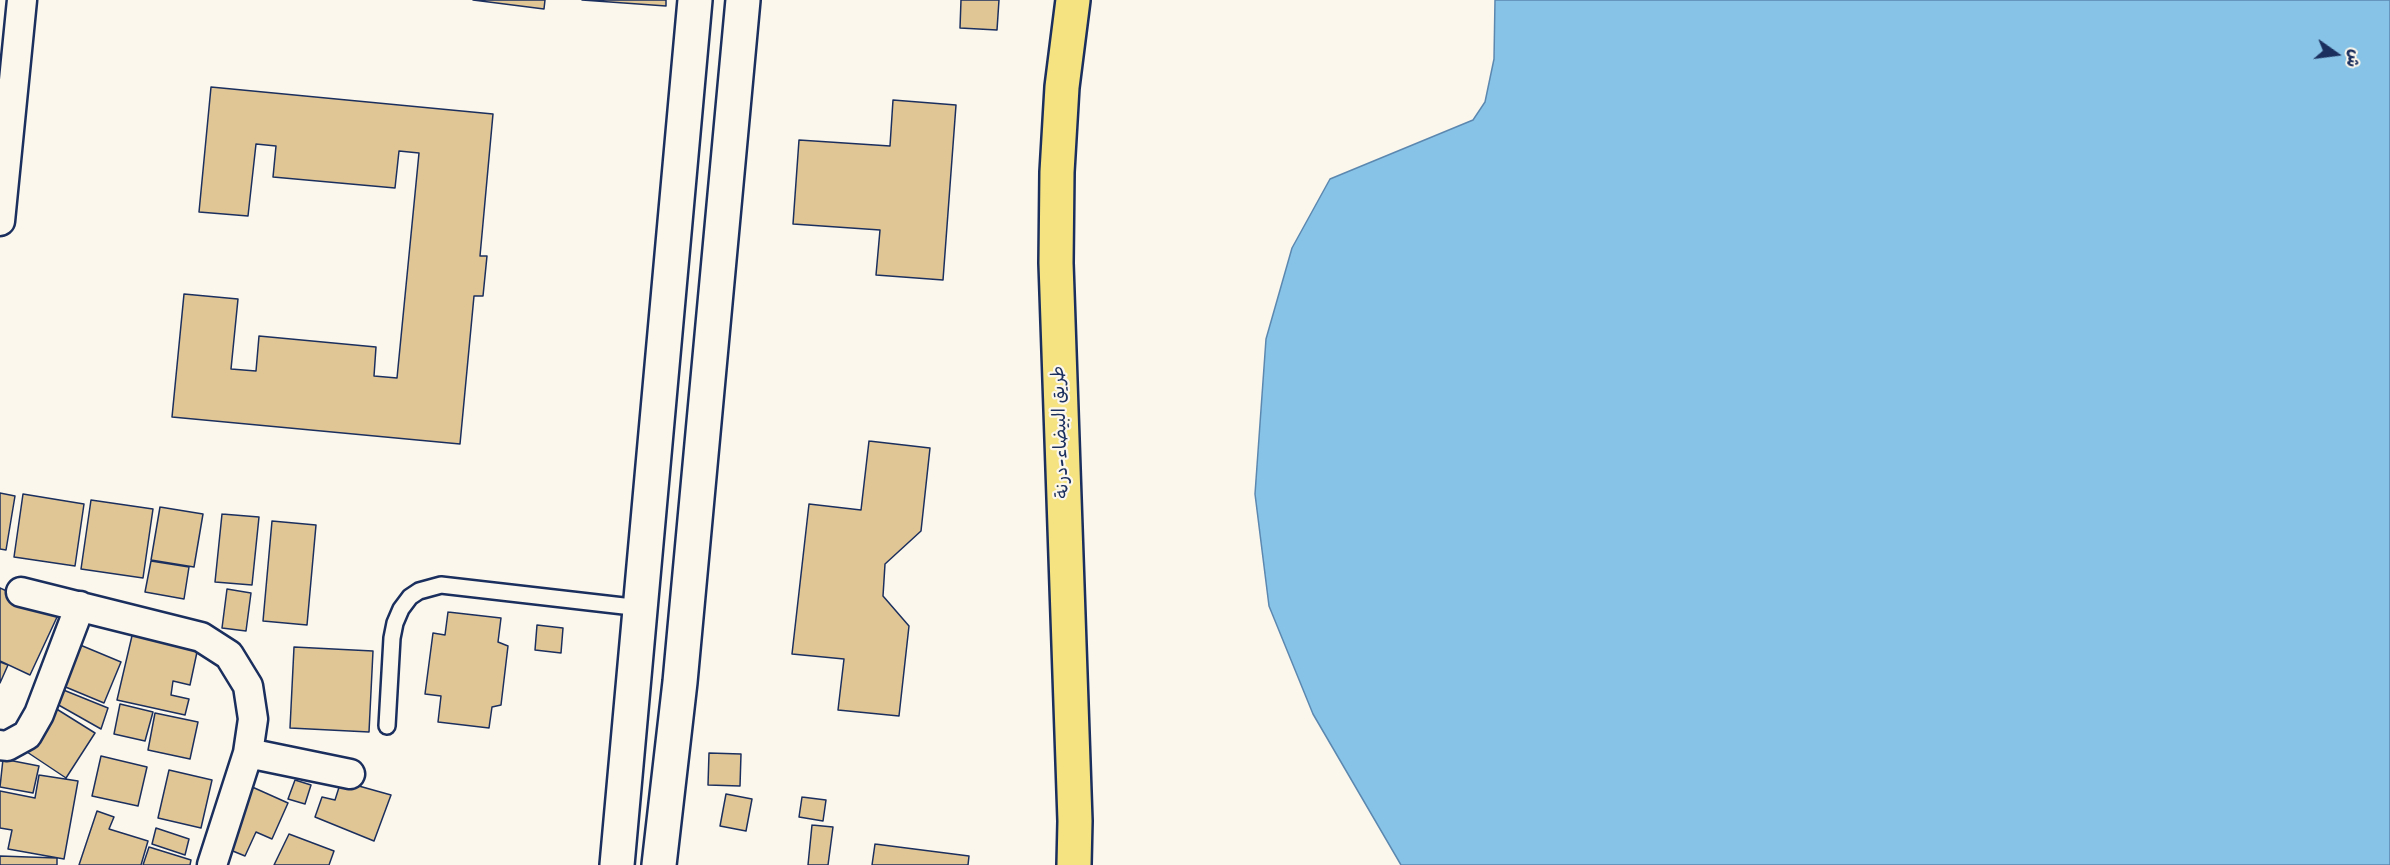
<!DOCTYPE html>
<html>
<head>
<meta charset="utf-8">
<style>
  body { margin:0 }
  #map { position:relative; width:2390px; height:865px; overflow:hidden; background:#fbf7ec; font-family:Sriracha,"Playpen Sans Arabic",sans-serif }
  canvas { display:block }
  .north { position:absolute; left:2306px; top:24px; width:60px; height:60px; -webkit-text-stroke:4px #fbf7ec; paint-order:stroke; rotate:104deg; font-size:16px; font-weight:700; line-height:24px; text-align:center; color:#1b2f5e }
  .north::after { content:''; display:block; margin:auto; width:21px; height:27px; background:#1b2f5e; clip-path:polygon(50% 0,100% 100%,50% 72%,0 100%) }
</style>
</head>
<body>
<div id="map">
<canvas width="2390" height="865"></canvas>
<div class="north">ش</div>
</div>
<script>
const context = document.querySelector('canvas').getContext('2d');
context.lineJoin = 'round';
function fill(path, color) {
  context.fillStyle = color;
  context.fill(path, 'evenodd');
}
function toPath(rows) {
  const path = new Path2D();
  for (const r of rows) {
    path.moveTo(r[0], r[1]);
    for (let i = 2; i < r.length; i += 2) path.lineTo(r[i], r[i + 1]);
  }
  return path;
}
function stroke(path, color, width, dash) {
  context.strokeStyle = color;
  context.lineWidth = width;
  context.lineCap = dash ? 'butt' : 'round';
  context.setLineDash(dash || []);
  context.stroke(path);
}
function drawText(font, color, halo, rows, align = 'center') {
  context.font = font + ' Sriracha,"Playpen Sans Arabic",sans-serif';
  context.lineWidth = 4.5;
  context.setLineDash([]);
  context.textBaseline = 'middle';
  context.strokeStyle = halo;
  context.fillStyle = color;
  for (const [text, x, y, turn = 0] of rows) {
    context.save();
    context.translate(x, y);
    context.rotate((+turn || 0) * Math.PI / 180);
    context.textAlign = isNaN(turn) ? turn : align;
    if (halo) context.strokeText(text, 0, 0);
    context.fillText(text, 0, 0);
    context.restore();
  }
}
const water = toPath([
  [1495,0,2390,0,2390,865,1401,865,1313,714,1269,606,1255,494,1266,339,1292,248,1330,179,1473,120,1485,102,1494,59,1495,0]
]);
fill(water, '#87c3e7');
stroke(water, '#5c88b0', 1.5);
const building = toPath([
  [473,0,545,0,544,9,473,0],
  [582,0,666,0,666,6,582,0],
  [961,0,999,0,997,30,960,28,961,0],
  [211,87,493,114,480,256,487,256,483,296,474,296,460,444,172,417,184,294,238,299,231,369,256,371,259,336,376,347,374,376,397,378,419,153,399,151,395,188,273,177,276,146,256,144,248,216,199,212,211,87],
  [893,100,956,105,943,280,876,275,880,230,793,224,799,140,890,146,893,100],
  [869,441,930,448,921,531,885,564,883,596,909,626,899,716,838,710,844,659,792,654,809,504,861,510,869,441],
  [0,493,15,496,6,550,0,549,0,493],
  [23,494,84,504,75,566,14,557,23,494],
  [91,500,153,509,143,578,81,569,91,500],
  [160,507,203,514,194,567,151,560,160,507],
  [222,514,259,517,252,585,215,582,222,514],
  [272,521,316,525,307,625,263,621,272,521],
  [151,561,189,567,184,599,145,592,151,561],
  [0,588,58,615,30,675,0,661,0,588],
  [227,589,251,593,246,631,222,628,227,589],
  [448,612,501,618,498,642,508,646,501,705,492,707,489,728,438,722,441,696,425,694,433,633,445,635,448,612],
  [135,623,200,638,190,685,173,681,171,695,189,699,185,715,117,700,135,623],
  [537,625,563,628,561,653,535,650,537,625],
  [73,642,121,662,104,703,56,683,73,642],
  [294,647,373,651,369,732,290,728,294,647],
  [0,662,8,665,0,683,0,662],
  [61,689,108,708,101,729,55,703,61,689],
  [120,704,153,712,145,741,114,734,120,704],
  [55,708,95,733,66,778,27,752,55,708],
  [155,713,198,722,190,759,148,750,155,713],
  [709,753,741,754,740,786,708,785,709,753],
  [101,756,147,767,138,806,92,796,101,756],
  [3,759,39,766,33,793,0,787,3,759],
  [169,770,212,780,201,828,158,818,169,770],
  [39,775,78,781,64,859,8,849,12,830,0,828,0,791,35,798,39,775],
  [295,780,311,785,305,804,288,799,295,780],
  [341,781,391,795,374,841,315,817,322,797,335,800,341,781],
  [250,786,288,803,272,839,256,832,245,856,223,847,250,786],
  [726,794,752,799,746,831,720,826,726,794],
  [802,797,826,800,823,821,799,817,802,797],
  [97,811,114,817,109,829,148,841,141,865,79,865,97,811],
  [812,825,833,827,828,865,808,865,812,825],
  [156,828,189,839,185,855,152,844,156,828],
  [289,834,334,851,329,865,274,865,289,834],
  [875,844,969,856,968,865,872,865,875,844],
  [149,847,191,860,190,865,143,865,149,847],
  [0,856,57,858,57,865,0,865,0,856]
]);
fill(building, '#e0c595');
stroke(building, '#1b2f5e', 1.5);
const lane = toPath([
  [387,726,392,638,395,623,401,609,410,597,419,591,441,585,641,608]
]);
const street = toPath([
  [0,221,22,0],
  [21,592,201,637,229,655,248,686,253,719,248,753,212,865],
  [0,745,7,746,27,735,39,714,80,606],
  [248,753,350,774]
]);
const secondary = toPath([
  [617,865,695,0],
  [659,865,680,682,743,0]
]);
const highway = toPath([
  [1073,0,1062,87,1057,172,1056,263,1075,821,1074,865]
]);
stroke(lane, '#1b2f5e', 20);
stroke(street, '#1b2f5e', 33);
stroke(secondary, '#1b2f5e', 38);
stroke(highway, '#1b2f5e', 38);
stroke(lane, '#fbf7ec', 15);
stroke(street, '#fbf7ec', 28);
stroke(secondary, '#fbf7ec', 33);
stroke(highway, '#f5e382', 33);
drawText('18px', '#1b2f5e', '#fbf7ec', [
  ["طريق البيضاء-درنة",1061,432,-92]
]);
</script>
</body>
</html>
